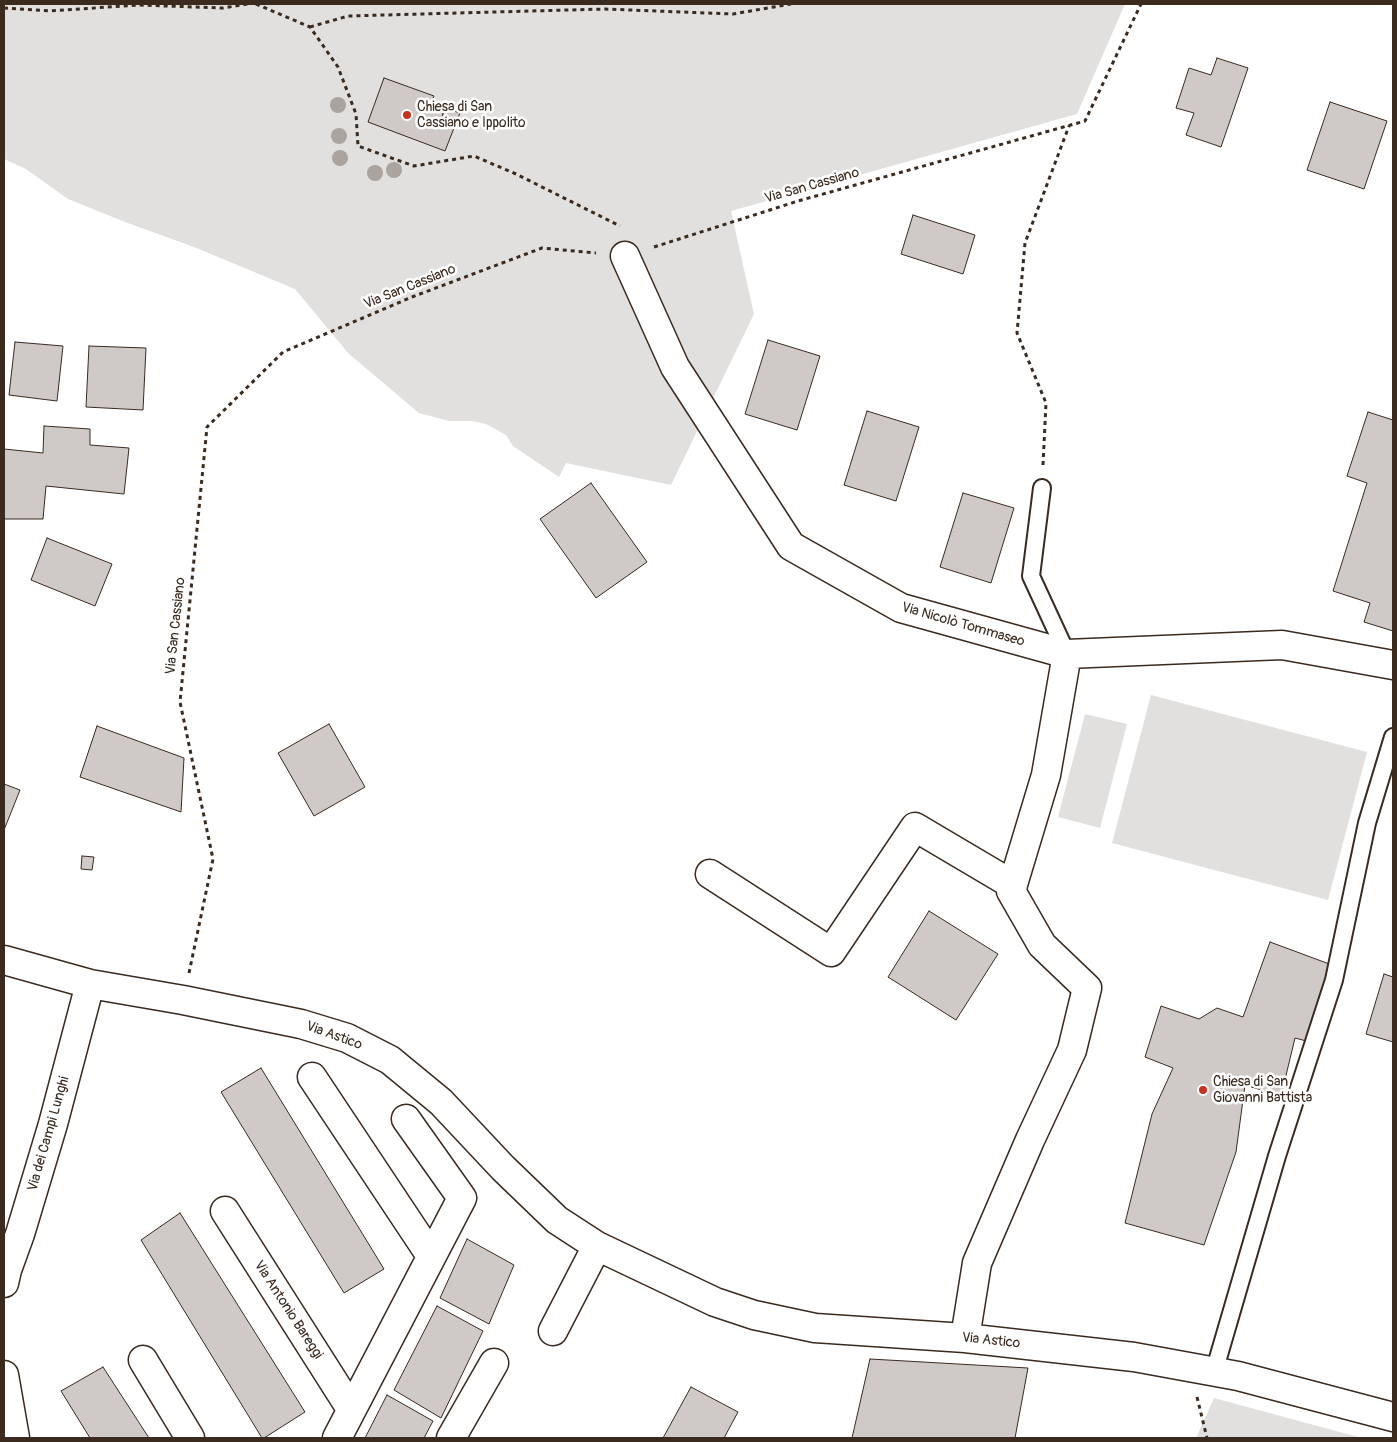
<!DOCTYPE html>
<html>
<head>
<meta charset="utf-8">
<style>
  body { margin:0 }
  #map { position:relative; width:1397px; height:1442px; overflow:hidden; background:#fff; font-family:Pangolin,sans-serif }
  canvas { display:block }
  .frame { position:absolute; inset:0; border:5px solid #3b2a1e; pointer-events:none }
</style>
</head>
<body>
<div id="map">
<canvas width="1397" height="1442"></canvas>
<div class="frame"></div>
</div>
<script>
const context = document.querySelector('canvas').getContext('2d');
context.lineJoin = 'round';
function fill(path, color) {
  context.fillStyle = color;
  context.fill(path, 'evenodd');
}
function toPath(rows) {
  const path = new Path2D();
  for (const r of rows) {
    path.moveTo(r[0], r[1]);
    for (let i = 2; i < r.length; i += 2) path.lineTo(r[i], r[i + 1]);
  }
  return path;
}
function stroke(path, color, width, dash) {
  context.strokeStyle = color;
  context.lineWidth = width;
  context.lineCap = dash ? 'butt' : 'round';
  context.setLineDash(dash || []);
  context.stroke(path);
}
function drawText(font, color, halo, rows, align = 'center') {
  context.font = font + ' Pangolin,sans-serif';
  context.lineWidth = 5;
  context.setLineDash([]);
  context.textBaseline = 'middle';
  context.strokeStyle = halo;
  context.fillStyle = color;
  for (const [text, x, y, turn = 0] of rows) {
    context.save();
    context.translate(x, y);
    context.rotate((+turn || 0) * Math.PI / 180);
    context.textAlign = isNaN(turn) ? turn : align;
    if (halo) context.strokeText(text, 0, 0);
    context.fillText(text, 0, 0);
    context.restore();
  }
}
fill(toPath([
  [4,4,1125,4,1077,114,731,211,754,314,671,485,566,463,559,477,513,446,506,435,486,424,472,421,449,421,419,413,349,354,295,289,194,247,125,222,68,199,26,169,4,159],
  [1151,695,1367,752,1328,900,1112,843],
  [1085,714,1127,724,1100,828,1058,817],
  [1214,1398,1362,1438,1196,1438]
]), '#e2e0de');
const building = toPath([
  [1217,58,1248,68,1221,147,1186,135,1194,113,1176,108,1189,68,1211,75,1217,58],
  [384,78,434,96,431,102,445,108,440,123,454,128,445,151,368,122,384,78],
  [1330,102,1387,121,1364,189,1307,170,1330,102],
  [445,108,460,113,454,128,440,123,445,108],
  [913,215,975,235,963,274,901,254,913,215],
  [768,340,820,356,797,430,745,414,768,340],
  [15,342,63,346,57,401,9,395,15,342],
  [89,346,146,348,143,410,86,407,89,346],
  [867,411,919,427,896,501,844,485,867,411],
  [1368,412,1393,420,1393,631,1364,622,1370,603,1333,591,1367,483,1347,476,1368,412],
  [44,426,90,429,90,445,129,448,124,494,46,486,43,519,4,519,4,449,43,453,44,426],
  [591,483,647,562,596,598,540,519,591,483],
  [963,493,1014,508,991,583,940,567,963,493],
  [47,538,112,564,95,606,31,580,47,538],
  [329,724,365,787,314,816,278,753,329,724],
  [97,726,184,758,181,812,80,777,97,726],
  [4,784,20,790,4,830,4,784],
  [82,856,94,857,92,870,81,869,82,856],
  [929,911,998,954,956,1020,888,977,929,911],
  [1270,942,1332,965,1310,1042,1295,1038,1281,1096,1245,1085,1236,1152,1204,1245,1125,1223,1152,1114,1173,1068,1145,1057,1161,1006,1199,1019,1217,1008,1243,1017,1270,942],
  [1384,974,1393,977,1393,1042,1366,1034,1384,974],
  [261,1068,384,1269,344,1293,221,1092,261,1068],
  [180,1213,305,1412,264,1438,262,1438,141,1240,180,1213],
  [467,1239,514,1265,489,1324,440,1298,467,1239],
  [437,1306,483,1331,441,1418,394,1390,437,1306],
  [870,1359,1028,1368,1015,1438,852,1438,870,1359],
  [103,1367,149,1438,90,1438,61,1391,103,1367],
  [691,1387,738,1412,724,1438,663,1438,691,1387],
  [387,1395,433,1421,424,1438,365,1438,387,1395]
]);
fill(building, '#cfcac7');
stroke(building, '#3b2a1e', 1);
const service = toPath([
  [1042,488,1031,576,1067,654],
  [1214,1372,1277,1156,1334,980,1367,823,1393,737]
]);
const minor = toPath([
  [625,256,675,367,791,546,901,608,1067,654,1282,645,1393,665],
  [710,874,831,952,915,827,1013,885],
  [4,960,90,984,183,1000,301,1024,347,1038,390,1060,441,1102,503,1168,557,1220,597,1246,715,1302,754,1315,815,1328,965,1338,1134,1357,1238,1376,1393,1417],
  [312,1077,431,1256],
  [225,1211,351,1409],
  [4,1283,7,1270,20,1234,53,1124,90,984],
  [553,1331,597,1246],
  [965,1338,977,1263,1030,1140,1072,1050,1087,988,1042,945,1011,891,1046,775,1067,654],
  [143,1360,190,1438],
  [4,1375,15,1438],
  [337,1438,462,1198,406,1119],
  [451,1438,494,1363]
]);
stroke(service, '#3b2a1e', 20);
stroke(minor, '#3b2a1e', 31);
stroke(toPath([
  [256,4,310,27,338,67,356,114,358,146,414,166,474,156,516,174,620,226],
  [4,8,50,11,138,5,223,8,248,4],
  [310,27,348,16,605,9,733,14,791,4],
  [654,247,798,201,1085,121,1141,4],
  [1043,465,1046,403,1017,333,1025,243,1069,126],
  [189,973,213,859,180,702,207,427,283,352,412,297,542,248,596,253],
  [1197,1397,1207,1438]
]), '#3b2a1e', 3, [4, 4]);
stroke(service, '#fff', 16);
stroke(minor, '#fff', 28);
context.fillStyle = '#aaa39e';
for (const [x, y] of [
  [338,105],
  [339,136],
  [340,158],
  [394,170],
  [375,173]
]) {
  context.beginPath();
  context.arc(x, y, 8, 0, 2 * Math.PI);
  context.fill();
}
for (const [x, y, r, color] of [
  [407,115,5,"#c8321e"],
  [1203,1090,5,"#c8321e"]
]) {
  const dot = new Path2D();
  dot.arc(x, y, r, 0, 2 * Math.PI);
  context.fillStyle = color;
  context.fill(dot);
  stroke(dot, '#fff', 2);
}
drawText('14px', '#3b2a1e', '#fff', [
  ["Chiesa di San",417,107],
  ["Cassiano e Ippolito",417,123],
  ["Chiesa di San",1213,1082],
  ["Giovanni Battista",1213,1098]
], 'left');
drawText('14px', '#3b2a1e', '#fff', [
  ["Via San Cassiano",812,186,-16],
  ["Via San Cassiano",410,287,-22],
  ["Via Nicolò Tommaseo",963,625,16],
  ["Via San Cassiano",176,626,-84],
  ["Via Astico",334,1036,20],
  ["Via dei Campi Lunghi",49,1134,-74],
  ["Via Antonio Bareggi",288,1310,57],
  ["Via Astico",991,1341,6]
]);
</script>
</body>
</html>
